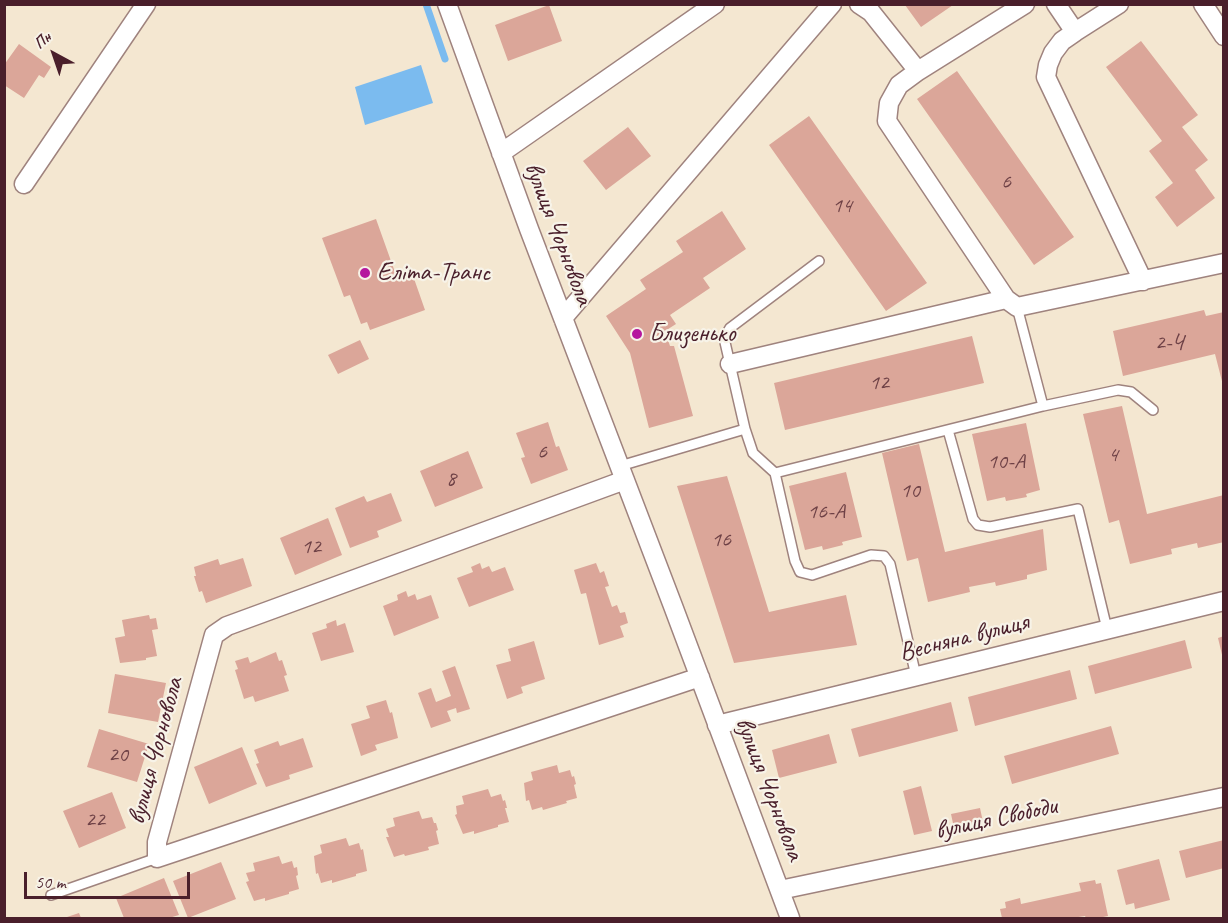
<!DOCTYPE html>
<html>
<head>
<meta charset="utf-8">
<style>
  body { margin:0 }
  #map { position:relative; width:1228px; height:923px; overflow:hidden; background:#f4e7d1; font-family:Caveat,sans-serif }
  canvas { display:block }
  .frame { position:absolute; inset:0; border:6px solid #4a1f2b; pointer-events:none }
  .north { position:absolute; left:24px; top:24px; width:60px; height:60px; -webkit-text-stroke:4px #f7f3e8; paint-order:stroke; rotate:320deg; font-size:16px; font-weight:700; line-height:24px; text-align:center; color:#4a1f2b }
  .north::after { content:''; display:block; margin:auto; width:21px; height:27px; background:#4a1f2b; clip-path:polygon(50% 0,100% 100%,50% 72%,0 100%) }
  .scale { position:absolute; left:24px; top:872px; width:166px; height:27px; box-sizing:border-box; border:3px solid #4a1f2b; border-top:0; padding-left:8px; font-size:18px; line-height:21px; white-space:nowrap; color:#4a1f2b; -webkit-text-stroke:4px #f7f3e8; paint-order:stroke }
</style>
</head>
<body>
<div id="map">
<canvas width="1228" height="923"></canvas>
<div class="frame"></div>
<div class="north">Пн</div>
<div class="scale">50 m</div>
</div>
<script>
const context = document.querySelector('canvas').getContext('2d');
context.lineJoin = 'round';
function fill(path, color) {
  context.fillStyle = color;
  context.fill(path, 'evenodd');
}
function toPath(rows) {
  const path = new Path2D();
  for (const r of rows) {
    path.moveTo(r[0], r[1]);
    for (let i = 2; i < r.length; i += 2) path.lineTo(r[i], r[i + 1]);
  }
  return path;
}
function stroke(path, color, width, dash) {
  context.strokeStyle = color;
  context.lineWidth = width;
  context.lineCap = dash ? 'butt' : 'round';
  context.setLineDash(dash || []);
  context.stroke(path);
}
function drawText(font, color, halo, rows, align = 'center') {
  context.font = font + ' Caveat,sans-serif';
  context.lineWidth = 4.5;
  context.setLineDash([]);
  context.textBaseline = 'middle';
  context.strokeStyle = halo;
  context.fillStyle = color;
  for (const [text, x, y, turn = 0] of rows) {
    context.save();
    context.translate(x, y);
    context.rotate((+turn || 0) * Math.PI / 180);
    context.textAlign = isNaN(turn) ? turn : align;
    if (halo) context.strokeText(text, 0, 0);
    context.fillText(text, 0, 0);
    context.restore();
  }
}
fill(toPath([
  [421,65,433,103,365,125,355,87]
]), '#7bbbef');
stroke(toPath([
  [426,4,445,59]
]), '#7bbbef', 7);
fill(toPath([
  [549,5,562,41,508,61,495,25],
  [905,5,953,5,921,27],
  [1141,41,1198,115,1182,127,1208,160,1195,170,1215,198,1177,227,1155,197,1173,183,1149,151,1162,141,1106,67],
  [19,44,51,67,44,78,39,75,24,98,4,85,4,65],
  [957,71,1074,237,1034,265,917,99],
  [809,116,927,283,886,311,769,145],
  [628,127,651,156,606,190,583,161],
  [722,211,746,249,703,278,710,288,670,315,676,324,665,331,670,346,674,346,693,416,649,428,630,353,606,316,646,289,640,280,683,252,676,241],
  [376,219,396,275,411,270,425,310,370,330,367,322,361,324,350,295,344,297,322,238],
  [1204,310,1206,316,1224,312,1224,389,1215,354,1123,376,1113,331],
  [972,336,984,383,785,430,774,383],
  [360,340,369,359,338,374,328,355],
  [1122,406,1147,514,1224,495,1224,542,1198,548,1197,543,1171,549,1172,554,1130,564,1119,520,1109,523,1083,414],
  [548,422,556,447,559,446,568,470,531,484,521,458,525,457,516,433],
  [1026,423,1040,490,1026,494,1027,497,1006,501,1005,497,987,501,972,434],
  [919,444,945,552,1043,529,1047,570,1027,575,1027,579,996,586,995,582,969,587,970,592,928,602,918,558,907,561,882,453],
  [468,451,483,488,435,507,420,471],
  [846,472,862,537,842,542,843,545,823,550,822,546,805,550,789,486],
  [727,476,769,612,846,595,857,645,734,663,677,486],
  [391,493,402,521,377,531,379,537,350,548,335,508,364,496,367,502],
  [328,518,342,555,295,575,280,538],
  [243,558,252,586,206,603,202,591,199,592,194,576,196,576,194,567,218,559,220,565],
  [480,563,482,569,489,566,492,572,505,567,514,590,469,607,457,578,473,572,471,567],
  [596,563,600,573,604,571,609,586,605,587,612,607,617,605,620,613,625,612,628,623,620,626,624,637,599,645,586,593,581,594,574,570],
  [406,591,408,597,415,594,417,600,431,595,439,618,394,636,383,606,398,600,397,595],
  [149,615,150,619,156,618,158,629,152,630,157,656,146,658,146,660,120,663,115,638,125,636,122,620],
  [336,620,337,626,345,623,354,652,321,661,312,633,327,628,326,624],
  [1224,636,1224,659,1223,659,1218,638],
  [1185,640,1192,668,1095,694,1088,666],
  [534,641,545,679,521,687,523,693,507,699,496,665,511,661,508,649],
  [276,652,279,661,282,660,287,675,284,676,289,691,255,702,253,696,244,699,235,670,238,669,235,661,248,657,250,663],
  [455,666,470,709,457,713,456,708,447,711,451,721,431,728,418,693,431,688,436,702,451,696,442,671],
  [1070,670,1077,699,975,726,968,697],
  [115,674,166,683,158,722,108,713],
  [386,700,390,713,392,712,398,738,375,745,377,750,361,756,351,724,370,718,366,706],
  [951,702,958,731,859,757,851,729],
  [1111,726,1119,754,1012,784,1004,756],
  [99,729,149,744,137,782,87,767],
  [829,734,837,763,779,778,772,750],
  [303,738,313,767,289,775,290,779,266,787,256,764,259,763,254,750,278,741,280,746],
  [242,747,257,784,209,804,194,767],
  [557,765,559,773,570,770,572,777,574,776,576,784,574,785,577,798,566,801,567,803,543,810,542,807,532,810,529,800,526,801,524,783,533,780,531,772],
  [921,786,932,831,914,835,903,791],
  [488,789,491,797,501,794,503,801,505,800,507,808,505,808,509,822,498,825,498,827,474,834,474,831,463,834,455,815,457,814,456,806,464,804,462,796],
  [112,792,126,828,79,848,63,811],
  [980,808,983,822,954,828,951,814],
  [419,811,422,819,432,817,434,823,436,823,438,830,436,831,439,844,428,847,429,850,405,856,404,854,394,857,386,837,389,837,386,829,395,826,393,818],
  [346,838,349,846,359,843,361,850,363,849,367,871,356,874,356,876,332,883,332,880,321,883,318,873,316,874,314,856,322,853,320,845],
  [1224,840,1224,868,1186,878,1179,851],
  [279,856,282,864,292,861,294,868,297,867,298,875,296,876,299,889,289,892,289,894,265,901,265,898,254,901,246,882,249,881,246,873,255,871,253,863],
  [1159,859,1170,900,1135,909,1134,903,1126,905,1117,870],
  [221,862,236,899,188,918,173,881],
  [164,878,179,915,169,918,124,918,116,898],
  [1095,880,1096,884,1101,883,1108,916,1098,918,1086,918,1085,916,1072,918,1002,918,1000,909,1006,908,1005,902,1020,898,1021,904,1081,891,1079,883],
  [79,913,81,918,64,918]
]), '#dba699');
const service = toPath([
  [1017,307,1043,406],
  [745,429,753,453,775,473,795,561,800,572,812,575,871,555,884,556,890,564,916,676],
  [948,430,973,519,978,525,990,527,1078,509,1107,629],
  [620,466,745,429,724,338,730,328,819,261],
  [775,473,1043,406,1118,390,1131,392,1153,410],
  [51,895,157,858]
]);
const minor = toPath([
  [447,4,529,229,673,606,790,918],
  [859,4,871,12,918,71],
  [1025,4,918,71,899,85,889,103,887,121,1006,299,1017,307,1224,263],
  [1056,4,1075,32,1119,4],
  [1203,4,1224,36],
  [1075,32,1062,41,1053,53,1048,65,1046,77,1143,281],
  [501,153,715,4],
  [24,184,146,4],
  [563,318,832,4],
  [730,364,1006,299],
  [625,480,227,626,214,635,157,842,157,858,700,677],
  [717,725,1224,601],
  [780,890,1224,797]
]);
stroke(service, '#9f837e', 12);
stroke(minor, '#9f837e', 21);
stroke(service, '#fff', 9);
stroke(minor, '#fff', 18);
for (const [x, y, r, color] of [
  [365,273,6,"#b5179e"],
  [637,334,6,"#b5179e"]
]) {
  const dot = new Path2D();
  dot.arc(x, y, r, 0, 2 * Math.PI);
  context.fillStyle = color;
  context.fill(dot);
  stroke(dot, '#f7f3e8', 2);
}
drawText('22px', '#6e4146', null, [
  ["6",1006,182],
  ["14",842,206],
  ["2-Ч",1169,343],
  ["12",879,383],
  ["6",542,452],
  ["4",1113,455],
  ["10-А",1006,462],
  ["8",451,479],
  ["10",910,491],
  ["16-А",826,512],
  ["16",721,540],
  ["12",311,547],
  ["20",118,755],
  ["22",95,820]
]);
drawText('26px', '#4a1f2b', '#f7f3e8', [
  ["вулиця Чорновола",558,234,69],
  ["Весняна вулиця",964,638,-14],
  ["вулиця Чорновола",156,751,-75],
  ["вулиця Чорновола",769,789,69],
  ["вулиця Свободи",996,819,-12]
]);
drawText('26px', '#4a1f2b', '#f7f3e8', [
  ["Еліта-Транс",377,273],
  ["Близенько",649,334]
], 'left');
</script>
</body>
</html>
